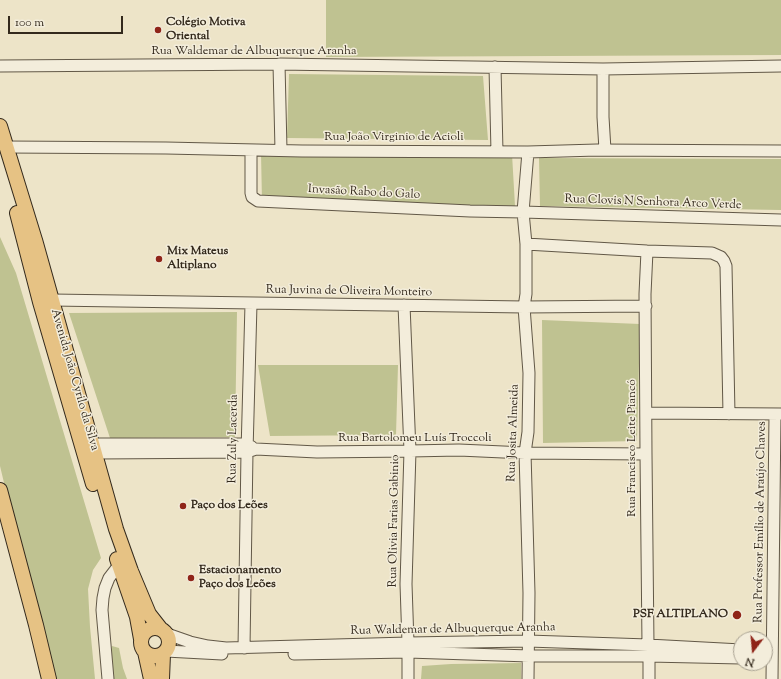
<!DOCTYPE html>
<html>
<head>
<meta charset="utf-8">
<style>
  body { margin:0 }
  #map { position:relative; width:781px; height:679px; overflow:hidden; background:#ede4c8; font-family:"Sorts Mill Goudy",serif }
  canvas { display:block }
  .north { position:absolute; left:733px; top:631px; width:40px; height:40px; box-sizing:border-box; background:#f3eddb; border:1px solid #a69f8f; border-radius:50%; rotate:196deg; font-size:11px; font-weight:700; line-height:16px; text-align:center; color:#33291c }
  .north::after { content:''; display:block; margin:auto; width:14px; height:18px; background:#8f2418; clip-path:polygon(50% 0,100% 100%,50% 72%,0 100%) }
  .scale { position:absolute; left:8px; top:16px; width:115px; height:18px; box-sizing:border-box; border:2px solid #33291c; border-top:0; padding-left:5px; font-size:12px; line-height:14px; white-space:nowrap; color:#33291c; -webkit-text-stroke:3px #f3eddb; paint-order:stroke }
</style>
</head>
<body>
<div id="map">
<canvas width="781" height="679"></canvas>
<div class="north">N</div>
<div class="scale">100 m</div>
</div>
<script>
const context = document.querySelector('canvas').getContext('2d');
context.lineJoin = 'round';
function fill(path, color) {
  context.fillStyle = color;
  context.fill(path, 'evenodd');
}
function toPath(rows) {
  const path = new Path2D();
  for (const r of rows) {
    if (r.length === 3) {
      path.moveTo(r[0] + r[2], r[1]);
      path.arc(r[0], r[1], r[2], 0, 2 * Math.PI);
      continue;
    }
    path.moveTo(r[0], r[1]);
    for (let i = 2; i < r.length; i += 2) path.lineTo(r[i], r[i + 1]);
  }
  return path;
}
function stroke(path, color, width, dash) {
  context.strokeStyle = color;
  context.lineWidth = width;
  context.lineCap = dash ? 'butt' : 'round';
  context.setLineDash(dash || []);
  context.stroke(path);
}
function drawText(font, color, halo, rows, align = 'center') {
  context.font = font + ' "Sorts Mill Goudy",serif';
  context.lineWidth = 3;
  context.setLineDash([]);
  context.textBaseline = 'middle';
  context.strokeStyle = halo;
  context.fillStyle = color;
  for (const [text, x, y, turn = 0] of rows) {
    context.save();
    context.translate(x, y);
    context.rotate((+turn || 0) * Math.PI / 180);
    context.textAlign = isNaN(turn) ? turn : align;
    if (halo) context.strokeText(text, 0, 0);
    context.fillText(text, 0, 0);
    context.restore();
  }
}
fill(toPath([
  [326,0,781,0,781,55,326,57],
  [289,74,483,76,488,140,287,138],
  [261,153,512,154,515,206,262,201],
  [539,158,781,159,781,210,540,206],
  [0,237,16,273,101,558,93,570,88,589,90,627,95,679,51,679,0,466],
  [237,312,235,437,110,438,69,313],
  [542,320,640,324,637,441,543,443],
  [258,365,398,365,396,435,270,436],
  [112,646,119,648,123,668,127,679,108,679,107,667],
  [521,663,521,679,421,679,422,666,451,664]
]), '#bfc291');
const minor = toPath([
  [279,64,281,150],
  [0,66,279,64,603,69,781,66],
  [495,67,497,152],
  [603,69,603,117,605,150],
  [6,147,166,148,302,151,528,152,597,150,781,151],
  [251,150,251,193,252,197,258,201,470,211,523,212,781,220],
  [528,152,523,212,526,244,526,294,524,307,529,373,528,432,525,453,529,593,528,679],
  [526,244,647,251,712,253,721,257,724,261,726,266,729,414],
  [647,251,645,294,646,454,648,645],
  [52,300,524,307,646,306],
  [404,305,410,451,406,584,408,643],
  [646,413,781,414],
  [92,444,247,444,252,447],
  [95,453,247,452,256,449,317,452,410,451,459,450,525,453,646,454],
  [167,634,190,642,208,646,226,648,408,643,528,641,648,645,741,650],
  [244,648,247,452,251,304],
  [166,651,222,654],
  [294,654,408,652,529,656,649,656,741,658],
  [108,679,102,610,103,598,105,588,109,578,119,565],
  [408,679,408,652],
  [649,679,649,656],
  [772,679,775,414]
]);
const major = toPath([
  [0,126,35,240,116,529,131,571,149,614,160,628],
  [17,213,40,302,93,484],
  [0,490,36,625,49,679],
  [117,559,137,617,141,639],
  [155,642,14],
  [145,652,151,679],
  [162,679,163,654]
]);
stroke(minor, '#625847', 13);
stroke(major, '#33291c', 16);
stroke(minor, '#f3eddb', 11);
stroke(major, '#e6c284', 14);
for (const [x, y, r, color] of [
  [158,30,4,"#8f2418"],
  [159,259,4,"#8f2418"],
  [183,506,4,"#8f2418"],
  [191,578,4,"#8f2418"],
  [737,615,5,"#8f2418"]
]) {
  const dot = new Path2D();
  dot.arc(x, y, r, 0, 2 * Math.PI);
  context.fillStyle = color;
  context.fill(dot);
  stroke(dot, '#f3eddb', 1.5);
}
drawText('bold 12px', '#33291c', '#f3eddb', [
  ["Colégio Motiva",166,23],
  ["Oriental",166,37],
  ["Mix Mateus",167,252],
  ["Altiplano",167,266],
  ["Paço dos Leões",191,506],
  ["Estacionamento",199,571],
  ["Paço dos Leões",199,585],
  ["PSF ALTIPLANO",728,615,"right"]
], 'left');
drawText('12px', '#33291c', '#f3eddb', [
  ["Rua Waldemar de Albuquerque Aranha",254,52],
  ["Rua João Virginio de Acioli",394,138],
  ["Invasão Rabo do Galo",364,193,3],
  ["Rua Clovis N Senhora Arco Verde",653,203,2],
  ["Rua Juvina de Oliveira Monteiro",349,292,1],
  ["Avenida João Cyrilo da Silva",74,380,74],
  ["Rua Josita Almeida",514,433,-88],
  ["Rua Zuly Lacerda",234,439,-89],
  ["Rua Bartolomeu Luís Troccoli",415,439],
  ["Rua Francisco Leite Piancó",633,448,-90],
  ["Rua Olivia Farias Gabinio",395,521,-89],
  ["Rua Professor Emílio de Araújo Chaves",761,522,-89],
  ["Rua Waldemar de Albuquerque Aranha",453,630,-1]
]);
</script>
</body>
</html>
